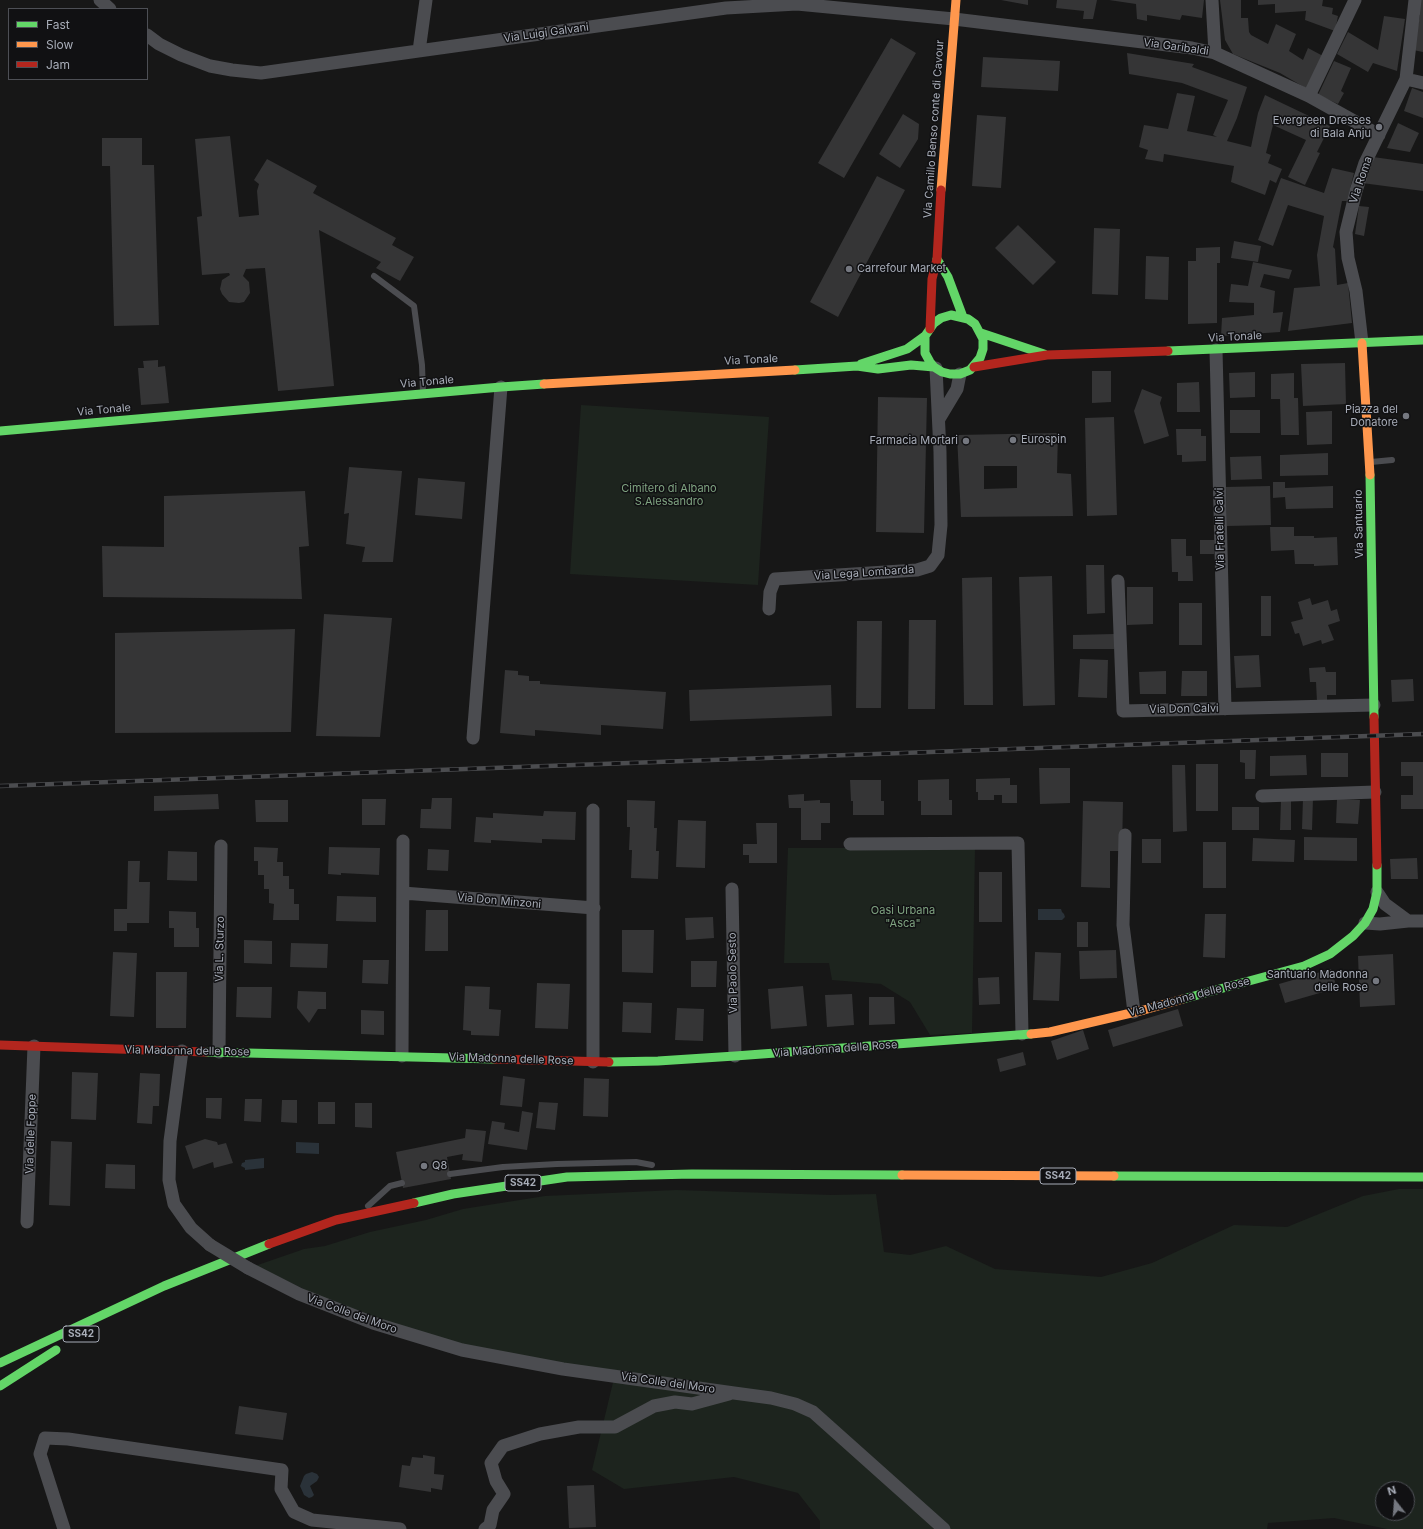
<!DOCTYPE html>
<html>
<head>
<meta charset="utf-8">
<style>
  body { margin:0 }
  #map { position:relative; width:1423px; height:1529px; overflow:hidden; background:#171717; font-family:Inter,sans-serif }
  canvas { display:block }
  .legend { position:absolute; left:8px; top:8px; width:140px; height:72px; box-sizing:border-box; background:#111113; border:1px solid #4d4f55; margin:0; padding:5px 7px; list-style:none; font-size:12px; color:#a8adb8 }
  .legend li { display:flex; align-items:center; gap:8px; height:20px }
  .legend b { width:20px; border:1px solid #4d4f55 }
  .north { position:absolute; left:1375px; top:1481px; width:40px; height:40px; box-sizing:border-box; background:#111113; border:1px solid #4d4f55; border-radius:50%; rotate:343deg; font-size:11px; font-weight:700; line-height:16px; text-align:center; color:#a8adb8 }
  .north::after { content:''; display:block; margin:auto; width:14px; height:18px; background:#757880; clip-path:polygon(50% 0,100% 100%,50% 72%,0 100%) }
</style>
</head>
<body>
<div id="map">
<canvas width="1423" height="1529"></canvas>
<ul class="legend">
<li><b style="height:5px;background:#63d668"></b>Fast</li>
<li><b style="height:5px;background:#ff974d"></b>Slow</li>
<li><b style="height:5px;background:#b3261e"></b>Jam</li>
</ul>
<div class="north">N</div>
</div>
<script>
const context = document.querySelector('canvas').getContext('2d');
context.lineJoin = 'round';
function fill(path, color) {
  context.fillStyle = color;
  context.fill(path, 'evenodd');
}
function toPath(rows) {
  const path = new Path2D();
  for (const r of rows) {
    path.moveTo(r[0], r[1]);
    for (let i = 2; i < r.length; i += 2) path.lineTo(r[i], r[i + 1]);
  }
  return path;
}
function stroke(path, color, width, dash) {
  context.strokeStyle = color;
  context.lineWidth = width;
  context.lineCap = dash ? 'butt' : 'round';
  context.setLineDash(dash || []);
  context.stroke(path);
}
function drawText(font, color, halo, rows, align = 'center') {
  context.font = font + ' Inter,sans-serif';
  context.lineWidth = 3;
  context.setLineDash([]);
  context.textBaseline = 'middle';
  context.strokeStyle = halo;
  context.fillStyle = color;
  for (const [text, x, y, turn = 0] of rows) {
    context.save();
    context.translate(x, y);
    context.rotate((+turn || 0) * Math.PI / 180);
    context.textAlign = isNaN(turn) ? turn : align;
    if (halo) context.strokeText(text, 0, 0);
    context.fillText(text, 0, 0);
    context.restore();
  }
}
fill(toPath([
  [581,405,769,417,758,585,570,574],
  [788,848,975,848,972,1033,930,1035,910,1002,881,984,832,980,829,963,784,963],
  [1399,1189,1423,1189,1423,1529,1387,1529,1334,1518,1268,1523,1267,1529,820,1529,820,1521,798,1493,734,1477,624,1489,592,1470,615,1374,530,1361,399,1328,323,1298,255,1266,304,1249,325,1246,370,1232,426,1220,463,1209,545,1196,676,1190,832,1195,876,1194,884,1252,910,1255,946,1246,995,1269,1101,1277,1152,1263,1234,1225,1287,1227,1363,1196],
  [1383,1489,1407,1489,1407,1513,1383,1513]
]), '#1d241e');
fill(toPath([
  [1038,909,1061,909,1062,912,1064,914,1065,917,1062,920,1038,920],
  [296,1142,319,1143,319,1154,296,1153],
  [264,1158,264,1168,245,1170,245,1168,241,1166,242,1163,245,1162,245,1160],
  [312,1472,317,1474,319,1477,317,1481,310,1486,314,1495,312,1497,309,1498,304,1495,300,1486,304,1476,306,1474]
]), '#2a3239');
fill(toPath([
  [1001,0,1028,0,1028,5],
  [1057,0,1097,0,1093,19,1083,19,1084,11,1056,8],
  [1109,0,1204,0,1202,18,1182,15,1180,20,1147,15,1147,21,1137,19,1136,4],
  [1220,0,1241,0,1241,18,1248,18,1249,32,1251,35,1268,44,1276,24,1296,34,1289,51,1303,60,1308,48,1323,56,1309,90,1280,73,1233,54,1225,40],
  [1258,0,1323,0,1322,6,1333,8,1332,14,1338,16,1335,31,1305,20,1306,11,1275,13,1275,4,1258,5],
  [1421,0,1423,0,1423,52,1413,50,1420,15,1418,15],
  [1384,16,1405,19,1397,71,1373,63,1368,72,1337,54,1348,32,1378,50],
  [891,38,916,53,844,178,818,163],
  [1127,53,1194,64,1192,67,1247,87,1237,118,1227,141,1251,147,1258,113,1265,95,1330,126,1317,152,1320,153,1305,185,1288,177,1306,140,1273,125,1266,153,1271,155,1268,163,1282,169,1276,183,1270,180,1265,195,1231,182,1234,166,1164,154,1163,162,1145,159,1148,150,1139,147,1144,125,1168,129,1177,93,1195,96,1187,131,1217,137,1213,135,1228,100,1182,83,1129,74],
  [983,57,1060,61,1058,91,981,87],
  [1334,61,1351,68,1341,91,1344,93,1338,104,1318,95],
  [1412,88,1423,92,1423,118,1404,111],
  [903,114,919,124,918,139,900,168,879,154],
  [977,115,1006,117,1001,188,972,186],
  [1398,123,1419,133,1410,152,1387,148],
  [230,136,239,217,259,215,257,191,259,184,254,180,267,159,317,186,313,193,396,238,392,245,414,257,400,281,376,268,381,262,319,230,334,386,278,391,265,268,246,269,243,276,249,282,250,293,244,302,239,303,229,302,222,294,220,289,222,280,230,275,229,273,202,275,197,217,202,216,195,139],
  [102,138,142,138,142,165,154,165,159,325,114,326,110,166,102,166],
  [1373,157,1423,164,1423,191,1362,183],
  [1332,168,1354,173,1347,201,1342,201,1333,247,1335,249,1337,285,1348,283,1352,323,1288,331,1294,288,1320,286,1317,255,1324,216,1288,205,1273,246,1258,240,1281,178,1324,193],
  [877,176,905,190,838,317,810,302],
  [1359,206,1369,207,1364,236,1355,234],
  [1018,225,1056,262,1033,285,995,248],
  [1094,228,1120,229,1118,295,1092,294],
  [1234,241,1261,246,1258,262,1231,258],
  [1220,247,1220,263,1217,263,1217,323,1188,324,1188,261,1196,261,1196,248],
  [1146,256,1169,257,1168,300,1145,299],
  [1253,262,1292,270,1289,279,1264,274,1260,287,1275,291,1273,313,1283,312,1280,332,1221,336,1222,318,1254,315,1254,303,1229,302,1231,284,1248,286],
  [158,360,158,367,165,366,169,403,141,405,138,368,144,368,143,361],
  [1345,363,1346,404,1303,406,1301,364],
  [1092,371,1111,371,1111,402,1092,403],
  [1255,372,1255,397,1230,398,1229,373],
  [1294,373,1294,398,1298,398,1299,435,1281,435,1280,399,1271,399,1271,374],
  [1199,382,1200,412,1177,412,1177,383],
  [1142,389,1162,397,1160,403,1169,436,1144,444,1134,411],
  [878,397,927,398,924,533,876,532],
  [1230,410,1260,410,1260,433,1230,433],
  [1332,411,1332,444,1307,445,1306,412],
  [1114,417,1117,515,1087,516,1085,418],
  [1176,429,1201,429,1201,436,1206,436,1206,461,1182,462,1182,455,1177,455],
  [1058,433,1057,473,1071,474,1073,516,961,517,957,435],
  [984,466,1017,466,1017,488,984,489],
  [1328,453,1328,475,1280,476,1280,455],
  [1261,456,1262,479,1231,480,1230,457],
  [349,467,402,471,393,562,362,562,365,547,346,544,349,513,344,514],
  [418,478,465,482,462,519,415,515],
  [1273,482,1285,482,1285,488,1333,486,1333,508,1286,509,1285,497,1273,498],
  [1270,486,1271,525,1227,526,1226,487],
  [305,491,309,546,299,547,302,599,103,597,102,546,164,547,164,496],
  [1270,527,1294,527,1294,536,1314,536,1314,538,1337,537,1338,565,1314,566,1314,564,1295,564,1294,550,1271,551],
  [1171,539,1186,539,1186,556,1192,556,1193,581,1178,581,1178,572,1172,572],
  [1200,540,1214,540,1214,554,1200,554],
  [1086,565,1104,565,1105,613,1087,614],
  [1052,576,1055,705,1023,706,1019,577],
  [992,577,993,705,964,705,962,578],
  [1127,587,1153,587,1153,624,1127,625],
  [1261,596,1271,596,1271,636,1261,636],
  [1310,598,1312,605,1328,600,1331,611,1337,609,1340,621,1328,625,1334,640,1322,644,1321,640,1303,646,1299,633,1295,634,1291,622,1303,619,1298,602],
  [1179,603,1202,603,1202,645,1179,645],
  [324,614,392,618,380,737,316,736],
  [909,620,936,620,935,709,908,709],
  [857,621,882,621,881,708,856,708],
  [295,629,291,732,115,733,115,633],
  [1114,634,1114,649,1073,649,1073,635],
  [1259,655,1261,687,1236,688,1234,656],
  [1080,659,1108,660,1107,698,1078,697],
  [1325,667,1326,672,1336,672,1336,695,1327,695,1327,702,1317,702,1316,682,1310,682,1309,668],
  [505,670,518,671,518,675,529,676,529,681,540,681,540,684,666,692,663,729,601,725,601,735,535,730,535,736,500,733],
  [1166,671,1166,694,1140,694,1139,672],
  [1182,671,1207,671,1207,696,1181,696],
  [1413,679,1414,701,1392,702,1391,680],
  [831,685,832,716,690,721,689,690],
  [1240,750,1256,750,1255,779,1245,779,1245,763,1240,762],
  [1321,753,1348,753,1348,777,1321,777],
  [1306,755,1307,775,1270,776,1270,756],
  [1401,762,1423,762,1423,809,1401,809,1401,795,1413,795,1413,776,1401,776],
  [1196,764,1218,764,1218,811,1196,811],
  [1172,765,1185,765,1187,831,1173,832],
  [1039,768,1070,768,1070,803,1040,804],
  [1010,778,1010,785,1017,785,1017,803,1002,803,1002,795,994,795,994,800,978,800,978,792,976,792,976,779],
  [949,779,949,800,952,800,952,815,921,815,921,801,918,801,918,780],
  [850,780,881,780,881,801,884,801,884,815,853,815,853,801,851,801],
  [218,794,219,809,154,811,154,796],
  [804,794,804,801,820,800,820,803,830,803,830,823,821,823,821,840,801,840,801,808,789,808,788,795],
  [432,798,452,798,451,829,420,828,421,809,431,809],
  [1303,798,1313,798,1312,830,1302,829],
  [362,799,386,799,385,825,362,825],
  [1337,799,1360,800,1358,824,1336,823],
  [255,800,288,800,288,822,256,822],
  [627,800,655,801,654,828,657,828,656,851,659,851,658,879,631,878,632,850,629,850,630,827,627,827],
  [1281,800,1291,800,1291,830,1280,830],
  [1083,801,1123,802,1122,851,1110,851,1110,888,1081,887],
  [1232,807,1259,807,1259,830,1232,830],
  [544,811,576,812,575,840,542,839,542,843,491,840,491,843,474,842,476,817,493,818,493,813,543,816],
  [678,820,706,821,705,868,676,867],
  [756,823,777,823,777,863,749,863,749,855,743,855,743,844,757,844],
  [1304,837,1357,838,1357,861,1304,860],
  [1253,838,1295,840,1294,862,1252,861],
  [1142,839,1161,839,1161,863,1142,863],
  [1203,842,1226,842,1226,888,1203,888],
  [254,847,278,848,277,862,283,862,283,876,289,876,289,889,294,889,294,904,299,904,299,920,273,920,274,904,269,903,269,889,264,889,264,875,258,875,258,861,254,861],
  [329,847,380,848,379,875,341,873,341,875,328,874],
  [428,849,449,850,448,871,427,870],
  [168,851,197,852,197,881,167,880],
  [1417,858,1418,879,1391,879,1390,859],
  [128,861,140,861,139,882,150,882,149,923,127,923,127,931,114,931,114,909,127,909],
  [979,872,1002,872,1002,922,979,922],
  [337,896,376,897,376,922,336,921],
  [426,910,448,910,448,951,425,951],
  [169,911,196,912,196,928,199,928,199,947,174,947,174,928,169,928],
  [1205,914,1226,914,1225,958,1203,957],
  [713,917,714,938,686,940,685,918],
  [1077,922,1088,922,1088,947,1077,947],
  [622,930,654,930,653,973,622,972],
  [244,940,272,941,272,964,244,963],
  [291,943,328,944,327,968,290,967],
  [1116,950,1117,978,1080,979,1079,951],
  [113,952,137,953,134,1017,110,1016],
  [1035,952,1061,953,1059,1001,1033,1000],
  [1393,954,1395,1005,1360,1007,1358,956],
  [363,960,389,960,388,984,362,983],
  [691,961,717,961,716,987,691,987],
  [1331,969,1337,988,1285,1003,1279,984],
  [156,972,187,972,186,1028,156,1028],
  [999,977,1000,1004,979,1005,978,978],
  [537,983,570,984,568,1029,535,1028],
  [465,986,490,987,489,1009,501,1010,499,1036,471,1035,471,1031,463,1030],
  [803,986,807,1026,771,1029,768,989],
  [237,987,272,987,271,1018,236,1017],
  [298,991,326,992,326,1009,318,1009,309,1023,297,1008],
  [852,994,854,1025,827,1027,825,995],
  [869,997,894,997,895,1024,869,1025],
  [623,1002,652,1003,651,1033,622,1032],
  [677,1008,704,1009,703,1041,675,1040],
  [1178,1009,1183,1026,1113,1047,1108,1030],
  [361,1010,384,1011,384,1035,361,1034],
  [1083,1030,1089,1049,1057,1060,1051,1041],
  [1023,1052,1026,1065,1000,1072,997,1059],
  [72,1072,98,1073,96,1120,71,1119],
  [140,1073,160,1074,159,1106,153,1106,152,1124,137,1123],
  [503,1076,525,1079,522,1107,500,1105],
  [584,1078,609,1079,608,1117,583,1116],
  [206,1098,222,1098,221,1119,206,1118],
  [245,1099,262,1099,261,1122,244,1121],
  [282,1100,297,1100,297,1123,281,1122],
  [318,1102,335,1102,335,1124,318,1124],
  [539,1102,558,1103,555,1130,536,1128],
  [355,1103,372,1103,372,1128,355,1127],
  [522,1111,533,1113,527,1150,488,1144,492,1121,505,1123,504,1129,519,1132],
  [466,1129,486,1131,482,1162,462,1160,463,1154,447,1157,451,1179,403,1188,396,1152,465,1138],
  [205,1139,217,1142,218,1145,226,1143,233,1163,214,1168,213,1162,193,1169,185,1146],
  [51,1141,72,1142,70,1206,49,1205],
  [106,1164,135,1165,135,1189,105,1188],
  [239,1406,287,1413,283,1440,235,1434],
  [423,1455,435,1457,434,1474,444,1475,442,1490,431,1488,431,1492,399,1487,402,1465,410,1466,412,1457,423,1458],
  [594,1485,596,1527,569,1528,567,1486]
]), '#353536');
stroke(toPath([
  [374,276,414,306,422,365,423,393],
  [1371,462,1392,460],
  [450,1174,503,1167,557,1164,636,1162,652,1165],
  [368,1206,390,1186,402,1183]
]), '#4b4c50', 6);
stroke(toPath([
  [100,0,110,9],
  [1212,0,1215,53],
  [147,35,159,44,181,55,210,66,232,70,261,73,726,8,797,4,954,19,1192,48,1215,53,1309,96,1379,135],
  [419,51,426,0],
  [1406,79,1423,83],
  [1309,96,1355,0],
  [1362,343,1356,291,1348,258,1346,232,1356,191,1365,163,1406,79,1415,0],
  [1216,350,1225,709],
  [939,419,957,389,960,374],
  [1118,581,1123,711,1374,705],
  [769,609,770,592,775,579,917,570,930,566,938,555,941,525,940,452,936,368],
  [473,738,501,387],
  [1262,796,1375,792],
  [593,810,593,1062],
  [1125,835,1123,925,1134,1012],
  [850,844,1018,843,1022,1034],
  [732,889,735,1056],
  [1377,892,1385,904,1408,921],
  [403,893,594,908],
  [1365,923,1380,924,1408,921,1423,921],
  [182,1051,170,1141,169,1180,174,1204,191,1228,210,1245],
  [219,1052,221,846],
  [402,1056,403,841],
  [27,1222,34,1046],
  [248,1268,299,1294,373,1323,462,1350,563,1369,734,1393,771,1398,795,1404,813,1412,944,1529],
  [64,1529,40,1454,45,1438,68,1439,282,1470,281,1489,294,1512,312,1520,400,1529],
  [485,1529,490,1525,493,1510,504,1494,496,1481,491,1463,503,1446,540,1434,579,1427,615,1427,654,1406,675,1402,692,1404,729,1394]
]), '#4b4c50', 13);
stroke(toPath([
  [937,259,948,277,963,317],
  [981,333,1044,354],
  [1168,351,1423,340],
  [861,364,907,349,925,336,934,323,941,318,951,315,968,319,975,324,983,339,983,349,980,358,970,370,960,374,950,374,942,372,934,367,930,362,925,353,925,336],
  [795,370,857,366,878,369,911,365,934,367],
  [0,431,501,387,544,384],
  [1370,475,1374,717],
  [1183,999,1304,966,1330,954,1353,936,1365,923,1373,909,1377,892,1377,865],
  [206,1052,494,1059],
  [609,1062,658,1061,735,1056,1031,1034],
  [1114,1176,1423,1177],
  [414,1203,453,1194,567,1177,692,1174,902,1175],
  [0,1363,164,1286,269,1244],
  [0,1386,56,1350]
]), '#63d668', 9);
stroke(toPath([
  [941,190,956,0],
  [1362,343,1370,475],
  [544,384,795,370],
  [1031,1034,1050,1032,1144,1010,1183,999],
  [902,1175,1114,1176]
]), '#ff974d', 9);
stroke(toPath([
  [930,329,932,279,937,259,941,190],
  [974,367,1047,355,1168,351],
  [1374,717,1377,865],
  [0,1045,206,1052],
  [494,1059,609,1062],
  [269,1244,336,1220,414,1203]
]), '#b3261e', 9);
const rail = toPath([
  [0,786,1423,734]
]);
stroke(rail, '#4b4c4f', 4.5);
stroke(rail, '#111113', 3, [9]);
stroke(toPath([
  [210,1245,248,1268]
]), '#4b4c50', 13);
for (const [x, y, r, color] of [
  [1379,127,4,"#757880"],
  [849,269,4,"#757880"],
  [1406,416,4,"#757880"],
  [1013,440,4,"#757880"],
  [966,441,4,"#757880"],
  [1376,981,4,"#757880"],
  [424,1166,4,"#757880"]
]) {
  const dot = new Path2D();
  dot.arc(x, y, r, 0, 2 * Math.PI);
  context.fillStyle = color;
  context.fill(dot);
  stroke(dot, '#111113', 1.5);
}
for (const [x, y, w] of [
  [1058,1176,36],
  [523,1183,36],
  [81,1334,36]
]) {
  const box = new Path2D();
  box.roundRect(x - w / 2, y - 8, w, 16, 3);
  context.fillStyle = '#111113';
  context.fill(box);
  stroke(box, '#a8adb8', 1);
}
drawText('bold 10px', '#a8adb8', null, [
  ["SS42",1058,1176],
  ["SS42",523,1183],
  ["SS42",81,1334]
]);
drawText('11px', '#a8adb8', '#111113', [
  ["Via Luigi Galvani",546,33,-8],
  ["Via Garibaldi",1176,47,8],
  ["Via Camillo Benso conte di Cavour",934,129,-86],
  ["Via Roma",1361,180,-71],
  ["Via Tonale",1235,337,-3],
  ["Via Tonale",751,360,-3],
  ["Via Tonale",427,382,-5],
  ["Via Tonale",104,410,-5],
  ["Via Santuario",1359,524,-91],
  ["Via Fratelli Calvi",1220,529,-91],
  ["Via Lega Lombarda",864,573,-4],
  ["Via Don Calvi",1184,709,-1],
  ["Via Don Minzoni",499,901,5],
  ["Via L. Sturzo",220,949,-89],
  ["Via Paolo Sesto",733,973,-91],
  ["Via Madonna delle Rose",1189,997,-15],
  ["Via Madonna delle Rose",835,1049,-4],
  ["Via Madonna delle Rose",187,1051,1],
  ["Via Madonna delle Rose",511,1059,2],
  ["Via delle Foppe",31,1134,-88],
  ["Via Colle del Moro",352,1314,20],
  ["Via Colle del Moro",668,1383,8]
]);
drawText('11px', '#a8adb8', '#111113', [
  ["Evergreen Dresses",1371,121],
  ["di Bala Anju",1371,134],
  ["Carrefour Market",857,269,"left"],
  ["Piazza del",1398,410],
  ["Donatore",1398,423],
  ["Eurospin",1021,440,"left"],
  ["Farmacia Mortari",958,441],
  ["Santuario Madonna",1368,975],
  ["delle Rose",1368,988],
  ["Q8",432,1166,"left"]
], 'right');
drawText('11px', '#7fa381', '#111113', [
  ["Cimitero di Albano",669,489],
  ["S.Alessandro",669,502],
  ["Oasi Urbana",903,911],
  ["\"Asca\"",903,924]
]);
</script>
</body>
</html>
